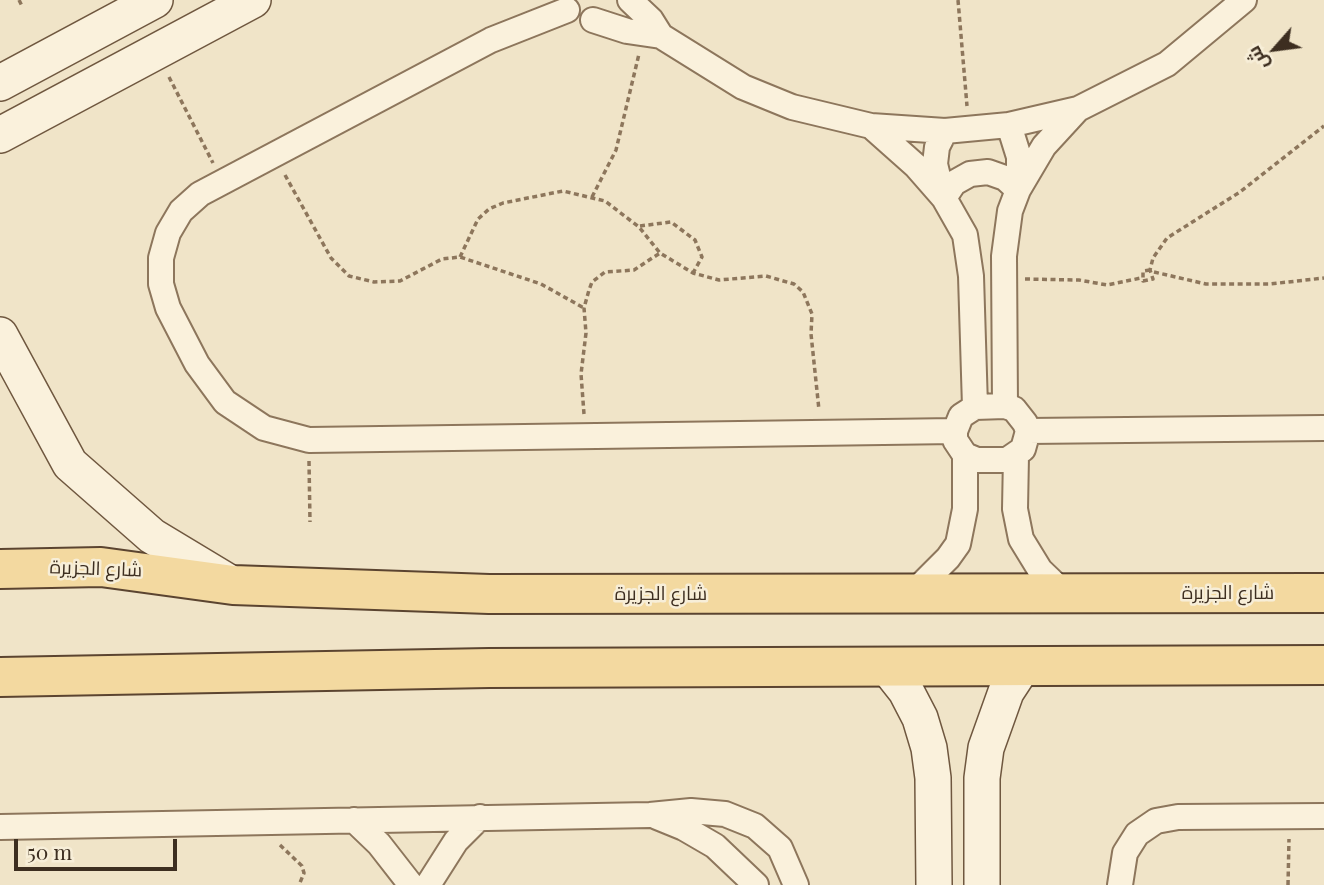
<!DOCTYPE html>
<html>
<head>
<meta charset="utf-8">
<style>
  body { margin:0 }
  #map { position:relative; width:1324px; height:885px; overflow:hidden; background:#f0e4c8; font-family:"Playfair Display",Cairo,serif }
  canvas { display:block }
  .north { position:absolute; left:1240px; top:14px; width:70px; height:70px; -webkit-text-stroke:5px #f7eed8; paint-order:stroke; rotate:242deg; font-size:19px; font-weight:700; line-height:28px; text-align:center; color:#3d2e20 }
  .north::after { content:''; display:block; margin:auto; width:24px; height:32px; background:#3d2e20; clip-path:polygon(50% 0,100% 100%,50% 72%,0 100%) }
  .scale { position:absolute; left:14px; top:839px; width:163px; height:32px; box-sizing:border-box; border:4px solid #3d2e20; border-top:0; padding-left:9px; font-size:21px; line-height:24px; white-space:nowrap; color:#3d2e20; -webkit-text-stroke:5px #f7eed8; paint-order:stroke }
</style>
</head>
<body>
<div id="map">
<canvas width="1324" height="885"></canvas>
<div class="north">ش</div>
<div class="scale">50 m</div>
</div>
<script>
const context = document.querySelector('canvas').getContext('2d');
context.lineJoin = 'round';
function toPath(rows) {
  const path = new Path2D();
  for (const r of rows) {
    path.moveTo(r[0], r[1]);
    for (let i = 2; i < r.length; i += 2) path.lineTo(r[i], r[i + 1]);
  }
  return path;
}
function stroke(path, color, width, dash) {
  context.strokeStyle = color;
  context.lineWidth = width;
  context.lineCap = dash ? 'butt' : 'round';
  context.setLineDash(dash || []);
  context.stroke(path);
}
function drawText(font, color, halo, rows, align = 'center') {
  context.font = font + ' "Playfair Display",Cairo,serif';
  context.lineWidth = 5;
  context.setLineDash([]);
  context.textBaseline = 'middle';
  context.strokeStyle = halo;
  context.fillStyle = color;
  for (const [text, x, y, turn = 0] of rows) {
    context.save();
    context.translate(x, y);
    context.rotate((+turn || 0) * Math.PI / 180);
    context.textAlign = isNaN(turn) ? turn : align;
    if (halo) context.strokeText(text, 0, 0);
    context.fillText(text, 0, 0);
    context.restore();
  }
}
const street = toPath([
  [630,0,651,20,661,36],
  [567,10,491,40,200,194,181,211,168,233,161,258,161,284,168,308,197,364,225,402,264,428,309,440,955,431],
  [593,20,627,31,661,36,743,87,792,107,871,126,945,131,1009,125,1078,109,1167,64,1244,0],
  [1009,125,1019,157,1019,185],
  [871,126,916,166,944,198,965,235,971,276,975,407],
  [942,193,935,164,937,147,945,131],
  [944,198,954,183,970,174,988,172,1005,178,1018,190],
  [1005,406,1004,256,1010,211,1018,190,1044,146,1078,109],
  [1005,406,1014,409,1025,423,1028,431,1023,449,1007,460,977,460,965,455,955,440,955,431,961,416,975,407,1005,406],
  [1028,431,1324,428],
  [1016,456,1015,509,1021,539,1040,570,1065,594],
  [912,594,948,558,958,544,965,509,965,455],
  [657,817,684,828,715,846,756,885],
  [354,820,379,844,411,885],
  [0,827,650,815,691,811,725,814,755,826,780,848,796,885],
  [428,885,456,841,480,817],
  [1120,885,1125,853,1137,834,1156,821,1178,817,1324,816]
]);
const secondary = toPath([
  [0,83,155,0],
  [0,135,253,0],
  [0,335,70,464,152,536,230,583],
  [887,667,906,691,920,718,929,748,933,778,934,885],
  [982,885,982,778,986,748,1006,692,1023,666]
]);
const primary = toPath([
  [0,569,101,567,233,585,489,594,1324,593],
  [0,677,489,668,1324,665]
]);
stroke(street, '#8d765c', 28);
stroke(secondary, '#6f573f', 38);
stroke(primary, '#5b4430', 42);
stroke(toPath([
  [19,0,22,6],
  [958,0,967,106],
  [169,77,213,163],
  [285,175,331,258,349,276,374,282,400,281,442,259,460,257,541,284,584,308],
  [592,197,616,150,639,54],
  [640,226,671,222,695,240,702,257,693,273],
  [460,257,478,219,489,209,503,203,563,191,605,201,639,227,660,253,693,273,719,280,766,276,794,284,803,292,812,314,811,334,819,410],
  [1150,270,1143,271,1143,281,1153,279,1150,270,1153,258,1167,238,1240,192,1324,126],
  [1154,272,1206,284,1270,284,1324,278],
  [1025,279,1079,280,1107,285,1141,278],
  [584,414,581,374,586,333,584,308,589,290,592,282,605,272,634,270,660,253],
  [309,461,310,522],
  [280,845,302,866,304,873,299,885],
  [1288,885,1289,839]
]), '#8d765c', 3.5, [5, 3.5]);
stroke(street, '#faf1dc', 24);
stroke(secondary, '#faf1dc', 35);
stroke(primary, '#f3d9a0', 38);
drawText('19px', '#3d2e20', '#f7eed8', [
  ["شارع الجزيرة",96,569,2],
  ["شارع الجزيرة",1228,593],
  ["شارع الجزيرة",661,594]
]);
</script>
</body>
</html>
